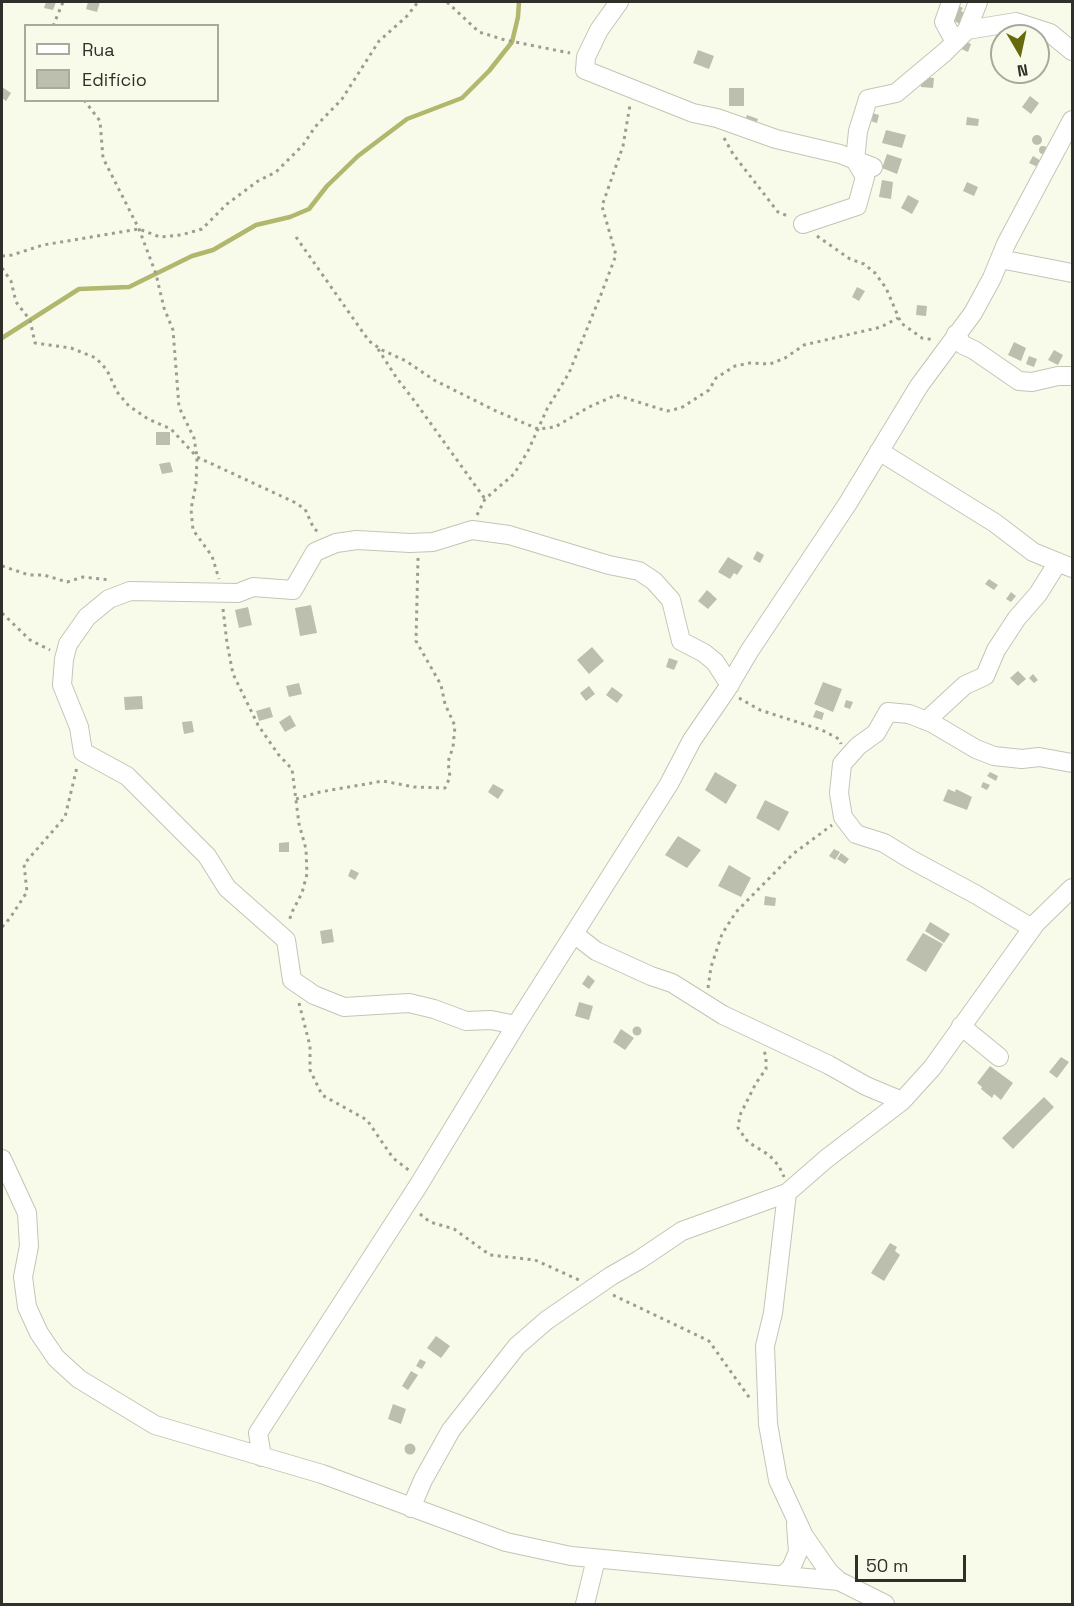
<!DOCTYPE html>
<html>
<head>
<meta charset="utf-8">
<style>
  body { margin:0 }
  #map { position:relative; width:1074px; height:1606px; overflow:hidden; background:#f9fbea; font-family:"Space Grotesk",sans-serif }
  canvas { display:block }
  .frame { position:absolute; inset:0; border:3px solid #2f3029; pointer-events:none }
  .legend { position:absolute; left:24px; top:24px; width:195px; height:78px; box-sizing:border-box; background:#f9fbea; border:2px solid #a8aa9d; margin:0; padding:8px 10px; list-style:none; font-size:18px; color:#2f3029 }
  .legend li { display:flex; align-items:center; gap:12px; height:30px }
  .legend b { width:30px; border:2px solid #a8aa9d }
  .north { position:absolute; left:990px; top:24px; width:60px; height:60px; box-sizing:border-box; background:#f9fbea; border:2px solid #a8aa9d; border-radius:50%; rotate:171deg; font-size:16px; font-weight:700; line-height:24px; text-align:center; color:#2f3029 }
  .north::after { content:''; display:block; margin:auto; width:21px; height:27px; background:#656a0c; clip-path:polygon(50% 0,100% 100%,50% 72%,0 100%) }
  .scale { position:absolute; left:855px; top:1555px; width:111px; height:27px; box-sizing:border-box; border:3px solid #2f3029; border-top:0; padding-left:8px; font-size:18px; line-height:21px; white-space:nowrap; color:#2f3029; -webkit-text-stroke:4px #f9fbea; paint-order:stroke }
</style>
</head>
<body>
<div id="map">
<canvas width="1074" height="1606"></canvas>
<div class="frame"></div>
<ul class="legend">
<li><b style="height:8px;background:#fff"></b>Rua</li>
<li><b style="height:16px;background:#bcbeae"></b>Edifício</li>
</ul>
<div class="north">N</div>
<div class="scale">50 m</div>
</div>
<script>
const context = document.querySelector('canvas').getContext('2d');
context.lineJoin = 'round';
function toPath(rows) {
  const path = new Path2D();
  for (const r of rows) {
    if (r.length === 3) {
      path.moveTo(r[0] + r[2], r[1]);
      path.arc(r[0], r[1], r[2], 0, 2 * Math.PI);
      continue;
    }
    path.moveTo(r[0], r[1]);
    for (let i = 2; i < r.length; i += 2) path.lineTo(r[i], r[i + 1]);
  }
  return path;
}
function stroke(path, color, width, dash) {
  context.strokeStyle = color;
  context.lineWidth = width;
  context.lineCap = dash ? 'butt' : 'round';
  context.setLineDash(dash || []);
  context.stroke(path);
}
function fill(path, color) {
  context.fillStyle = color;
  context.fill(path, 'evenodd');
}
stroke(toPath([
  [2,338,79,289,129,287,192,256,213,250,256,225,290,217,309,209,327,186,358,156,407,119,462,98,489,71,512,42,518,17,519,2]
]), '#b1b76c', 4.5);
fill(toPath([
  [46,2,56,2,53,10,44,8],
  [88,2,100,2,97,12,86,9],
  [957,5,963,8,961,11,967,15,961,25,950,18],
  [962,40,971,44,968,52,959,48],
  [698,50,714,56,709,69,693,63],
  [921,77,934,78,933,88,921,87],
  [2,87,11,93,6,101,2,98],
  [729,88,744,88,744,106,729,106],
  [1030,96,1039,103,1031,114,1022,107],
  [869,112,879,115,877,123,867,120],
  [747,115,758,119,755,127,744,122],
  [967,117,979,119,978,126,966,125],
  [886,130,906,135,902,148,882,143],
  [1037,140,5],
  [1043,150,4],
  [887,154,902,159,897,174,882,168],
  [1033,156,1043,162,1040,168,1029,163],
  [882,180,893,182,891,199,879,197],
  [967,182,978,187,974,196,963,191],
  [908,195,919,201,912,214,901,208],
  [857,287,865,291,859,301,852,297],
  [917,305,927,306,926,316,916,315],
  [1014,342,1026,348,1021,361,1008,355],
  [1054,350,1063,355,1058,365,1048,360],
  [1029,356,1037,359,1034,367,1026,364],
  [156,432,170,432,170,445,156,445],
  [170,462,173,472,162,474,159,464],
  [757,551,764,555,760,563,753,559],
  [728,557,743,566,737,575,734,573,730,579,718,572],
  [989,579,998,585,994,590,985,584],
  [707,590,717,599,708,609,698,601],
  [1011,592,1016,596,1011,602,1006,599],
  [311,605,317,633,300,636,295,608],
  [248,607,252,625,239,628,235,610],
  [592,647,604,661,589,674,577,660],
  [669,658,678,661,674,670,666,667],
  [1018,671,1026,679,1018,686,1010,678],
  [1033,674,1038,680,1034,683,1029,678],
  [823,682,842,689,833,712,814,704],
  [299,683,302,694,289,697,286,686],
  [589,686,595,694,586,701,580,693],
  [612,687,623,695,617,703,606,695],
  [142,696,143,709,125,710,124,697],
  [846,700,853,702,850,709,844,707],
  [270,707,273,717,259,721,256,711],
  [816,710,824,713,822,720,813,717],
  [290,715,296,726,285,732,279,722],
  [192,721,194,732,184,734,182,722],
  [715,772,737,785,726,804,705,790],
  [990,772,998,776,996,781,987,776],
  [983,782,990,785,987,790,981,787],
  [493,784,504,790,498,799,488,792],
  [948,789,955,792,956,789,972,797,967,810,943,801],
  [765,800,789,812,779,831,756,818],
  [678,836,701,850,687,868,665,855],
  [289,842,289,852,279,852,279,843],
  [834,849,840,852,835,860,829,856],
  [841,853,849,859,845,864,837,859],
  [729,865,751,878,741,897,718,886],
  [351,869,359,873,355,880,348,876],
  [765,896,776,898,775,906,764,905],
  [930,922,950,934,944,943,925,931],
  [332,929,334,942,322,944,320,931],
  [923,933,943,944,926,972,906,960],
  [588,975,595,981,589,989,582,984],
  [579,1002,593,1006,589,1020,575,1016],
  [637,1031,4.5],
  [621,1029,634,1038,625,1050,613,1042],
  [1061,1057,1069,1062,1057,1078,1049,1072],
  [990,1066,1013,1083,1001,1100,994,1094,992,1098,981,1089,982,1087,977,1083],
  [1044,1097,1054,1107,1013,1149,1002,1138],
  [890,1243,897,1247,895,1251,900,1255,884,1281,871,1273],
  [436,1336,450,1346,441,1358,427,1348],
  [420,1359,426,1362,422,1369,416,1366],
  [411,1371,418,1375,408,1390,402,1386],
  [393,1404,406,1409,401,1424,388,1419],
  [410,1449,5.5]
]), '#bcbeae');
const minor = toPath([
  [619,2,599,30,586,57,585,70,693,113,717,118,776,139,840,154,873,167],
  [951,2,944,22,955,42],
  [967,30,1016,22,1050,33,1072,51],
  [803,224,857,206,865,177,855,160,858,131,868,99,896,93,945,52,967,30,978,2],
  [1000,259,1072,273],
  [956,334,963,345,974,350,1019,381,1032,382,1058,376,1072,376],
  [879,451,995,523,1033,552,1072,568],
  [730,685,715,662,704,653,681,641,671,600,654,581,639,571,609,565,509,535,472,530,433,542,410,543,357,540,336,543,315,552,293,590,253,587,238,593,130,591,109,599,87,617,68,644,64,659,62,685,79,727,83,752,127,776,207,856,227,888,286,940,292,980,314,995,344,1007,409,1003,434,1009,466,1021,491,1020,516,1025,669,784,692,740,727,689,750,650,848,503,919,386,973,313,992,278,1006,244,1072,120],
  [926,721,965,685,985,676,996,650,1017,618,1038,594,1058,562],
  [1032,928,975,894,910,859,884,843,856,834,843,817,839,793,842,764,858,746,876,733,888,712,909,714,932,723,976,749,994,756,1022,759,1039,757,1072,763],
  [574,934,596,951,651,976,672,983,723,1015,829,1065,866,1086,902,1101],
  [961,1026,999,1057],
  [2,1159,27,1213,29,1246,23,1277,27,1307,39,1333,56,1358,79,1379,155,1425,322,1474,506,1542,571,1556,839,1581],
  [262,1457,258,1433,418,1186,516,1025],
  [411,1508,423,1480,451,1430,517,1346,547,1320,611,1276,639,1260,682,1231,787,1193],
  [782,1576,791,1568,798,1552,796,1525],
  [585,1604,596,1559],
  [885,1604,839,1581,829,1572,804,1536,778,1480,768,1424,765,1346,773,1313,787,1193,826,1159,902,1101,932,1068,1036,923,1072,888]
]);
stroke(minor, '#c3c5b5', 20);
stroke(toPath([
  [447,2,479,32,505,40,570,53],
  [53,26,63,2],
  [84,100,100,121,103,158,139,229,156,274,164,308,173,330,179,407,194,438,197,457,196,484,191,509,193,530,212,556,219,579],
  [724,138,733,154,778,212,790,217],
  [817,236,850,259,864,264,875,273,886,288,901,323,922,338,935,340],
  [296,237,369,341,382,350,406,361,434,380,496,411,538,429,555,427,589,407,616,395,667,411,681,408,709,390,716,378,735,366,750,363,770,364,785,358,804,345,881,327,898,318],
  [2,256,12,255,43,245,139,229,160,237,181,235,202,229,227,204,258,181,276,172,303,145,315,127,342,99,379,41,407,16,418,2],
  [2,268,11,281,16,302,30,320,35,343,71,348,96,358,107,370,117,392,129,406,148,419,171,429,197,457,294,502,305,509,314,529,321,533],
  [378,349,396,377,416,403,485,499],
  [477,515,485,499,514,474,528,451,547,409,569,373,602,292,616,255,602,206,623,146,630,105],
  [2,566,29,575,44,575,67,582,83,577,110,580],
  [223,609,227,643,233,674,258,725,278,754,292,769,299,824,306,849,307,874,302,893,291,914,289,923],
  [2,613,30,640,50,650],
  [739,698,760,710,822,730,839,739,841,744],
  [296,799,320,792,383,781,414,787,445,788,450,777,448,762,453,747,455,726,445,704,441,685,416,641,418,558],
  [2,927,10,918,27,892,24,864,65,817,77,767],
  [708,988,711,967,722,934,736,912,793,854,832,825],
  [299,1003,310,1046,310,1070,322,1095,367,1120,393,1158,410,1171],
  [764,1052,766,1055,766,1069,756,1083,740,1115,738,1128,748,1142,769,1155,779,1166,784,1177],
  [420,1214,430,1222,454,1229,490,1255,535,1260,579,1280],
  [613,1295,709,1341,751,1400]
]), '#9c9d91', 3, [3, 4.5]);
stroke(minor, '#fff', 18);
</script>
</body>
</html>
